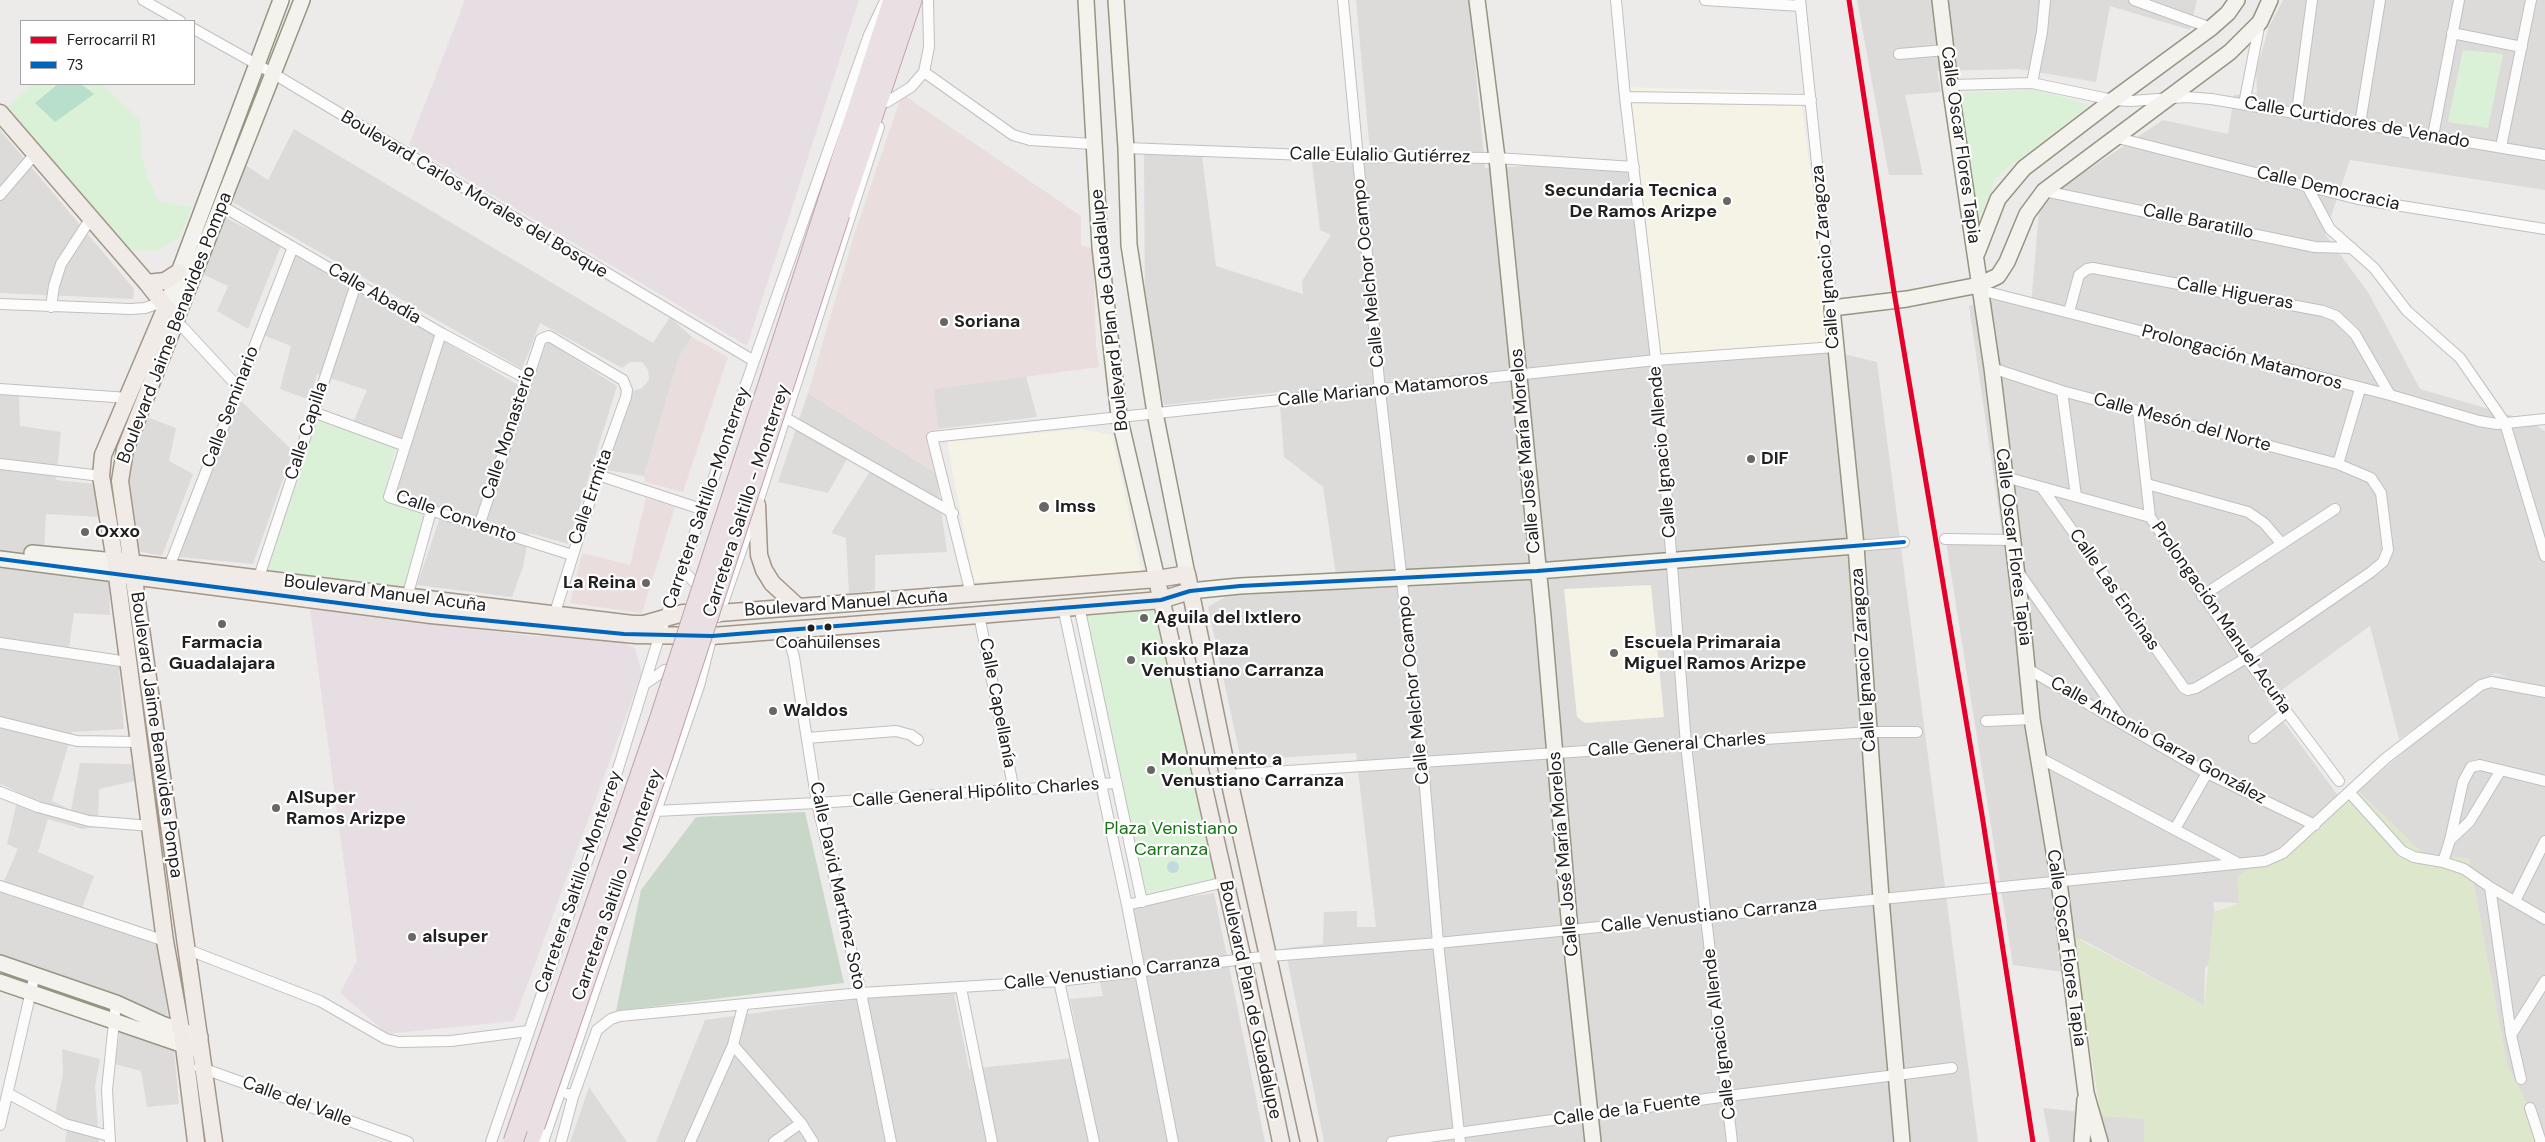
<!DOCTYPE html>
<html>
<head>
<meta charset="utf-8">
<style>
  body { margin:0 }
  #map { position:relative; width:2545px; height:1142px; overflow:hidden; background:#edebe9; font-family:"DM Sans",sans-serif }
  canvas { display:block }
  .legend { position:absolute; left:20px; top:20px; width:175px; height:65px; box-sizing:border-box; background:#fff; border:1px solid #a6a6a6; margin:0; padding:6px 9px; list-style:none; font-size:15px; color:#202020 }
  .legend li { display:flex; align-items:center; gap:10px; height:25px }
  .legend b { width:25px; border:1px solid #a6a6a6 }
</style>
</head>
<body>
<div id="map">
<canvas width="2545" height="1142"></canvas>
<ul class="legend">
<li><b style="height:6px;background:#e4002b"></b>Ferrocarril R1</li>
<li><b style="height:6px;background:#0065bd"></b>73</li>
</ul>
</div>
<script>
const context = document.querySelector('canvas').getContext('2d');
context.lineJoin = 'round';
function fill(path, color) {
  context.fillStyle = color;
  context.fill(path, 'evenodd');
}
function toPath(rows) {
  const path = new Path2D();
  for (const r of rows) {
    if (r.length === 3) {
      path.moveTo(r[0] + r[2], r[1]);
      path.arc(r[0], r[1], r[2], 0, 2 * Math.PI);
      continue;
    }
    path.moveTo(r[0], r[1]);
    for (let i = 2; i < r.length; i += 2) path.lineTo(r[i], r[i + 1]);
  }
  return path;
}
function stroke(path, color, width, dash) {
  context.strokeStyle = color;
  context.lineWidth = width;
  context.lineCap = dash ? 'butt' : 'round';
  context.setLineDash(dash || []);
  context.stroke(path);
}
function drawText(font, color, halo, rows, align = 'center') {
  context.font = font + ' "DM Sans",sans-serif';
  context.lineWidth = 4.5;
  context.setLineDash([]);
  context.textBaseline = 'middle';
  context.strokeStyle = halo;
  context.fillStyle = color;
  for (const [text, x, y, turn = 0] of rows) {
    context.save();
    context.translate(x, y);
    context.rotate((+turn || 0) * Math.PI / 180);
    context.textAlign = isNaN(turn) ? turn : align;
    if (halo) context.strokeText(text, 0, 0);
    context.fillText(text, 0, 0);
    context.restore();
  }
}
fill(toPath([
  [1356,0,1469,0,1485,168,1633,161,1826,350,1877,362,1978,1142,1324,1142,1285,948,1323,944,1324,912,1357,911,1357,927,1376,927,1356,753,1241,760,1208,607,1227,596,1338,589,1323,487,1284,457,1279,392,1164,405,1145,318,1144,152,1202,156,1216,266,1303,294,1302,281,1331,235,1320,230,1312,162,1371,163],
  [1857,0,2197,0,2190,30,2110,6,2096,82,2019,69,1937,71,1941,92,1905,95,1923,175,1889,175],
  [2283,0,2545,0,2545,190,2350,160,2325,234,2368,292,2420,389,2527,420,2545,431,2545,1142,2536,1142,2539,1127,2507,1065,2469,859,2422,853,2358,791,2494,675,2508,677,2495,673,2399,739,2370,626,2268,700,2352,815,2239,903,2213,902,2220,953,2205,968,2204,1005,2081,939,2057,952,2064,972,2013,965,1946,542,2003,540,1969,306,1992,299,2031,306,2039,210,2062,187,2163,120,2228,134,2234,95,2257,93,2256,71,2269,27],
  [294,129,653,343,670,317,692,337,679,357,644,476,606,470,633,391,642,388,649,380,648,370,642,362,630,362,622,368,540,323,522,369,229,200,244,164,268,180],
  [0,130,134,289,133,299,0,293],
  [226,218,281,246,248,329,217,311,228,286,200,273],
  [293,252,530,392,547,341,617,386,568,544,529,533,523,567,512,597,417,585,442,511,393,496,410,441,353,422,367,390,317,374,310,400,280,389,291,346,263,335],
  [1026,376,1037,417,938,429,933,389],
  [808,393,936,473,947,552,875,555,875,590,849,594,846,538,831,533,874,465,851,452,828,493,778,482],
  [0,395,19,396,20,426,61,432,56,480,94,484,99,517,46,514,43,571,101,578,109,583,110,615,74,613,68,655,119,667,124,729,72,732,52,801,71,810,80,763,133,764,135,781,99,789,98,827,82,829,48,819,38,852,94,876,79,916,158,945,168,1016,0,959,0,890,18,849,7,844,19,793,1,784,0,789],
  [238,398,293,451,253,564,179,557],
  [147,417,176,428,169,461,193,474,162,556,137,551,124,477],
  [1214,893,1265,1142,656,1142,705,1020,878,996,953,989,969,1069,1082,1057,1070,999,1103,996,1099,978,1144,972,1129,906],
  [120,1032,174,1049,179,1104,147,1107,141,1071,115,1064],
  [62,1049,100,1059,95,1086,99,1142,65,1142,69,1121,55,1113,63,1074],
  [589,1087,627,1142,570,1142],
  [2043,1108,2145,1119,2144,1142,2050,1142]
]), '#dddbda');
fill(toPath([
  [902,94,1081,216,1081,245,1093,249,1096,345,1099,367,934,389,938,429,928,433,936,473,808,393,855,232],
  [692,337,728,357,683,492,645,482,644,476,679,357],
  [646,498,675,507,642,613,570,603,582,553,630,565]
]), '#eadddd');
fill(toPath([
  [465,0,859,0,747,346,409,145],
  [310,609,534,636,611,637,635,648,642,673,514,1021,387,1034,340,993,357,961]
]), '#e6dee3');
fill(toPath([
  [1625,87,1800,93,1834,344,1658,359],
  [1081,429,1112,435,1142,572,974,582,947,442],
  [1651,585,1664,717,1585,723,1577,717,1564,589]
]), '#f5f3e6');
fill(toPath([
  [2358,791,2422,853,2469,859,2507,1065,2539,1127,2535,1142,2144,1142,2145,1119,2101,1116,2072,936,2204,1005,2214,912,2239,903,2237,877]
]), '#dde7cb');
fill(toPath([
  [805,812,844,983,616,1011,641,890,696,817]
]), '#c8d7c7');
fill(toPath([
  [2463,50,2503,54,2488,128,2448,122],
  [33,84,102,84,140,120,142,157,147,177,159,201,192,207,179,238,156,251,133,250,127,247,7,107],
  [2036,90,2089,105,1996,177,1977,226,1959,93],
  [317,421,396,447,382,500,426,514,405,587,268,570],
  [1159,606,1218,877,1144,894,1086,613]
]), '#daf0d7');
fill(toPath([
  [58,84,81,84,94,94,55,122,35,103]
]), '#b8dfcb');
fill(toPath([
  [1173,867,6]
]), '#c0dadd');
const street = toPath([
  [143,0,180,21],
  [1343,0,1380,391,1423,763,1438,943,1460,1142],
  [1616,0,1625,97,1656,360,1686,745,1732,1142],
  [1705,0,1801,6],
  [1800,0,1832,308],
  [2134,0,2211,28],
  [194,29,274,74,754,361],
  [2452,33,2522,47],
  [1899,54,1946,50],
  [924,72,1013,135,1030,140,1093,144],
  [2032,83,2042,32,2045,0],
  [1950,85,2032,83,2113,100,2131,101,2186,97,2211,99,2545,155],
  [1625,97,1811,100],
  [887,102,911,87,924,72,929,47,928,0],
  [2244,104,2260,22],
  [2297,112,2312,0],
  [2360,124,2380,0],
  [2433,136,2459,0],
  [2114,137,2358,199,2545,229],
  [2501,147,2531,0],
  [1126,148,1357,157,1497,158,1634,167],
  [2307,186,2330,229,2374,268,2407,311,2460,358,2505,423,2545,556],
  [2044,191,2315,247,2352,248],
  [0,195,35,154],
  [222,206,441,333,527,379],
  [1980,290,2390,395,2479,421,2497,424,2545,419],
  [0,304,131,309,145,308,162,302],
  [51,307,54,286,61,264,91,218],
  [2069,312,2079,275,2087,269,2093,268,2323,311,2336,316,2355,334,2390,395],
  [176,320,238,387],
  [441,333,389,497,572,555],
  [1992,368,2062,391,2338,464,2371,478,2381,493,2388,550,2383,562,2371,572,2246,658,2196,688,2188,690,2184,688,2042,488],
  [0,389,128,398],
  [2062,391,2076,496],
  [2138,411,2150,517,2246,658,2339,781],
  [313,412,403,445],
  [784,417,953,513],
  [0,464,101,476],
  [2338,464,2360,389],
  [598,475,704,510],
  [2005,477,2150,517],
  [2147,484,2248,512,2264,523,2282,544],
  [479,526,541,339,549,336,623,380,627,390,626,397,598,475,553,619],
  [1945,539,2013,540],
  [1856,546,1904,542],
  [169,567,293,247],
  [682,569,695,583,706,588],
  [2017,570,2125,724],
  [259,577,356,284],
  [971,594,932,437,1656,360,1835,347],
  [2202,596,2335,509],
  [406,601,431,511],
  [1079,606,1142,902],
  [1063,607,1127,905,1173,1142],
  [979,615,1014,791],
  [718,617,757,505,879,127],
  [786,629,794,657,817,803,861,993,891,1142],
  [0,643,128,662],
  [2028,669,2207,773,2315,825],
  [646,683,665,670,679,668],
  [1986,721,2032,719],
  [0,722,77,741,138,742],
  [807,738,896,731,911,735,918,740],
  [2254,738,2286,712],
  [2038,757,2236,862],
  [1228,775,1870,732,1917,732],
  [0,792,38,807,89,821,151,826],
  [2350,793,2402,851,2414,857,2443,862,2464,869,2490,887,2545,919],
  [656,811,817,803,1116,783],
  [2175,829,2207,773],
  [2450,840,2470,821,2501,770],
  [2443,862,2450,840,2463,782,2471,767,2480,765,2545,781],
  [0,886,165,941],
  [2490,887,2511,1035,2521,1079],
  [2515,901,2545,841],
  [1127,905,1225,882],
  [186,949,320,1001,386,1039,399,1042,451,1041,528,1031],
  [1059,981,1094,1142],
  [961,988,992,1142],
  [743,1006,733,1045,801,1123,813,1142],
  [2511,1035,2545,981],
  [199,1067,408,1142],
  [9,1094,65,1124,109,1136],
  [573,1097,597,1030,611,1019,620,1016,861,993,1059,981,1270,956,1438,943,2265,861,2283,853,2386,758,2481,685,2491,682,2545,692],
  [2530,1108,2541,1142],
  [0,1125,35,974],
  [110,1142,107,1090,116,1003],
  [491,1142,608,801,660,634,754,361,869,35,884,3],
  [543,1142,677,750,699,686,713,631],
  [561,1142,573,1097,568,1094],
  [690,1142,733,1045],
  [774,1142,801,1123],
  [1392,1142,1728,1096,1952,1068]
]);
const secondary = toPath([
  [1086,0,1100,247,1119,416,1157,579],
  [1116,0,1126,148,1129,245,1155,413,1187,574],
  [1477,0,1497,158,1543,616,1570,930,1593,1142],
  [1940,0,1950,85,1992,368,2022,617,2032,719,2059,882,2086,1093,2100,1142],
  [1977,253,1998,199,2024,168,2113,100,2211,28,2228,13,2237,0],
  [166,307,281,0],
  [176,320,302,0],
  [32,553,115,561],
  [0,559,116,574],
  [1190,591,1240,586,1537,571,1856,546],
  [0,963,116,1003,162,1024,200,1037],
  [0,982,195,1049],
  [1902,1142,1881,898,1856,546,1832,308,1907,299,1979,285,1998,276,2007,262,2027,214,2044,191,2230,52,2260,22,2270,0],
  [2082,1142,2085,1100]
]);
const primary = toPath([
  [0,113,147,283,176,320,125,450,120,481,214,1142],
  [147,283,165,281,179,272],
  [166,307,103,455,101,476,115,561,165,941,184,1046,196,1142],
  [757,505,759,555,764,570,772,583,798,607],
  [115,561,633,624,644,624,683,613,719,613,838,604,1157,579,1187,574,1228,775,1309,1142],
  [116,574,431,615,636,635,712,636,979,615,1161,600,1190,591],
  [1159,589,1243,960,1281,1142]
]);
const highway = toPath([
  [827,203,893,0],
  [840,214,912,0],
  [529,1142,535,1126]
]);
stroke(street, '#c1c0bf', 12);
stroke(secondary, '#969582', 18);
stroke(primary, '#a19688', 19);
stroke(highway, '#c0a2ae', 21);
stroke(street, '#fcfcfc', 10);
stroke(secondary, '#f3f2ec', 15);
stroke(primary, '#f0ebe6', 16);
stroke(highway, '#eae0e3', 19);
const highwayBridge = toPath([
  [535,1126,664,753,840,214],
  [513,1142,659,720,827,203]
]);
stroke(highwayBridge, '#c0a2ae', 21, []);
stroke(highwayBridge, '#eae0e3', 19);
stroke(toPath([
  [0,559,431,615,624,634,712,636,1161,600,1190,591,1240,586,1537,571,1904,542]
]), '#0065bd', 4);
stroke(toPath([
  [1849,0,1894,292,1982,815,2033,1142]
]), '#e4002b', 5);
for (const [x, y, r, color] of [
  [1727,201,5,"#686766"],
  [944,322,5,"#686766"],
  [1751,459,5,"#686766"],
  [1044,507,6,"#686766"],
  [85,532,5,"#686766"],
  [646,583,5,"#686766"],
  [1144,618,5,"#686766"],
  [222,624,5,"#686766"],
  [828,627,4.5,"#202020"],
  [811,628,4.5,"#202020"],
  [1614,653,5,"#686766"],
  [1131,660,5,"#686766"],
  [773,711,5,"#686766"],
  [1151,770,5,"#686766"],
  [276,808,5,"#686766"],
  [412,937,5,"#686766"]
]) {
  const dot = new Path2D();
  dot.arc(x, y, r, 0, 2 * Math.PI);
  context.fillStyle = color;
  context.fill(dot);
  stroke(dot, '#fff', 2);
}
drawText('17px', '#202020', '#fff', [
  ["Coahuilenses",828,644]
]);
drawText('18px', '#202020', '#fff', [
  ["Calle Curtidores de Venado",2357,123,10],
  ["Calle Oscar Flores Tapia",1960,145,82],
  ["Calle Eulalio Gutiérrez",1380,156,1],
  ["Calle Democracia",2328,189,13],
  ["Boulevard Carlos Morales del Bosque",474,195,31],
  ["Calle Baratillo",2198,222,12],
  ["Calle Ignacio Zaragoza",1826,257,-95],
  ["Calle Melchor Ocampo",1369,273,-96],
  ["Calle Abadía",374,294,30],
  ["Calle Higueras",2235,294,10],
  ["Boulevard Plan de Guadalupe",1110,310,-96],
  ["Boulevard Jaime Benavides Pompa",175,328,-69],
  ["Prolongación Matamoros",2242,358,15],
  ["Calle Mariano Matamoros",1383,390,-6],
  ["Calle Seminario",231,407,-69],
  ["Calle Mesón del Norte",2182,423,15],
  ["Calle Capilla",307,431,-72],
  ["Calle Monasterio",509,433,-72],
  ["Calle José María Morelos",1526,451,-95],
  ["Calle Ignacio Allende",1663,452,-95],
  ["Calle Ermita",591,497,-71],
  ["Carretera Saltillo-Monterrey",707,498,-71],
  ["Carretera Saltillo - Monterrey",747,501,-72],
  ["Calle Convento",456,517,19],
  ["Calle Oscar Flores Tapia",2013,547,83],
  ["Calle Las Encinas",2114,590,55],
  ["Boulevard Manuel Acuña",385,594,7],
  ["Boulevard Manuel Acuña",846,604,-4],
  ["Prolongación Manuel Acuña",2221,618,55],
  ["Calle Ignacio Zaragoza",1864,660,-94],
  ["Calle Melchor Ocampo",1414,690,-96],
  ["Calle Capellanía",997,703,79],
  ["Boulevard Jaime Benavides Pompa",156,735,82],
  ["Calle Antonio Garza González",2158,741,29],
  ["Calle General Charles",1677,745,-4],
  ["Calle General Hipólito Charles",976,793,-4],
  ["Calle José María Morelos",1564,854,-95],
  ["Carretera Saltillo-Monterrey",579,882,-71],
  ["Carretera Saltillo - Monterrey",618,885,-71],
  ["Calle David Martínez Soto",837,886,78],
  ["Calle Venustiano Carranza",1709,916,-6],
  ["Calle Oscar Flores Tapia",2066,948,82],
  ["Calle Venustiano Carranza",1112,973,-6],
  ["Boulevard Plan de Guadalupe",1250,1000,78],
  ["Calle Ignacio Allende",1720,1034,-97],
  ["Calle del Valle",297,1102,20],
  ["Calle de la Fuente",1627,1110,-8]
]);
drawText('bold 18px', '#202020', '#fff', [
  ["Secundaria Tecnica",1717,191,"right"],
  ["De Ramos Arizpe",1717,212,"right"],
  ["Soriana",954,322],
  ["DIF",1761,459],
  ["Imss",1055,507],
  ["Oxxo",95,532],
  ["La Reina",636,583,"right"],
  ["Aguila del Ixtlero",1154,618],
  ["Farmacia",222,643,"center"],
  ["Guadalajara",222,664,"center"],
  ["Escuela Primaraia",1624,643],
  ["Miguel Ramos Arizpe",1624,664],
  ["Kiosko Plaza",1141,650],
  ["Venustiano Carranza",1141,671],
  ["Waldos",783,711],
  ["Monumento a",1161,760],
  ["Venustiano Carranza",1161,781],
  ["AlSuper",286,798],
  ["Ramos Arizpe",286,819],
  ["alsuper",422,937]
], 'left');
drawText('18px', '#197417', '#fff', [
  ["Plaza Venistiano",1171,829],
  ["Carranza",1171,850]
]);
</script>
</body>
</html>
